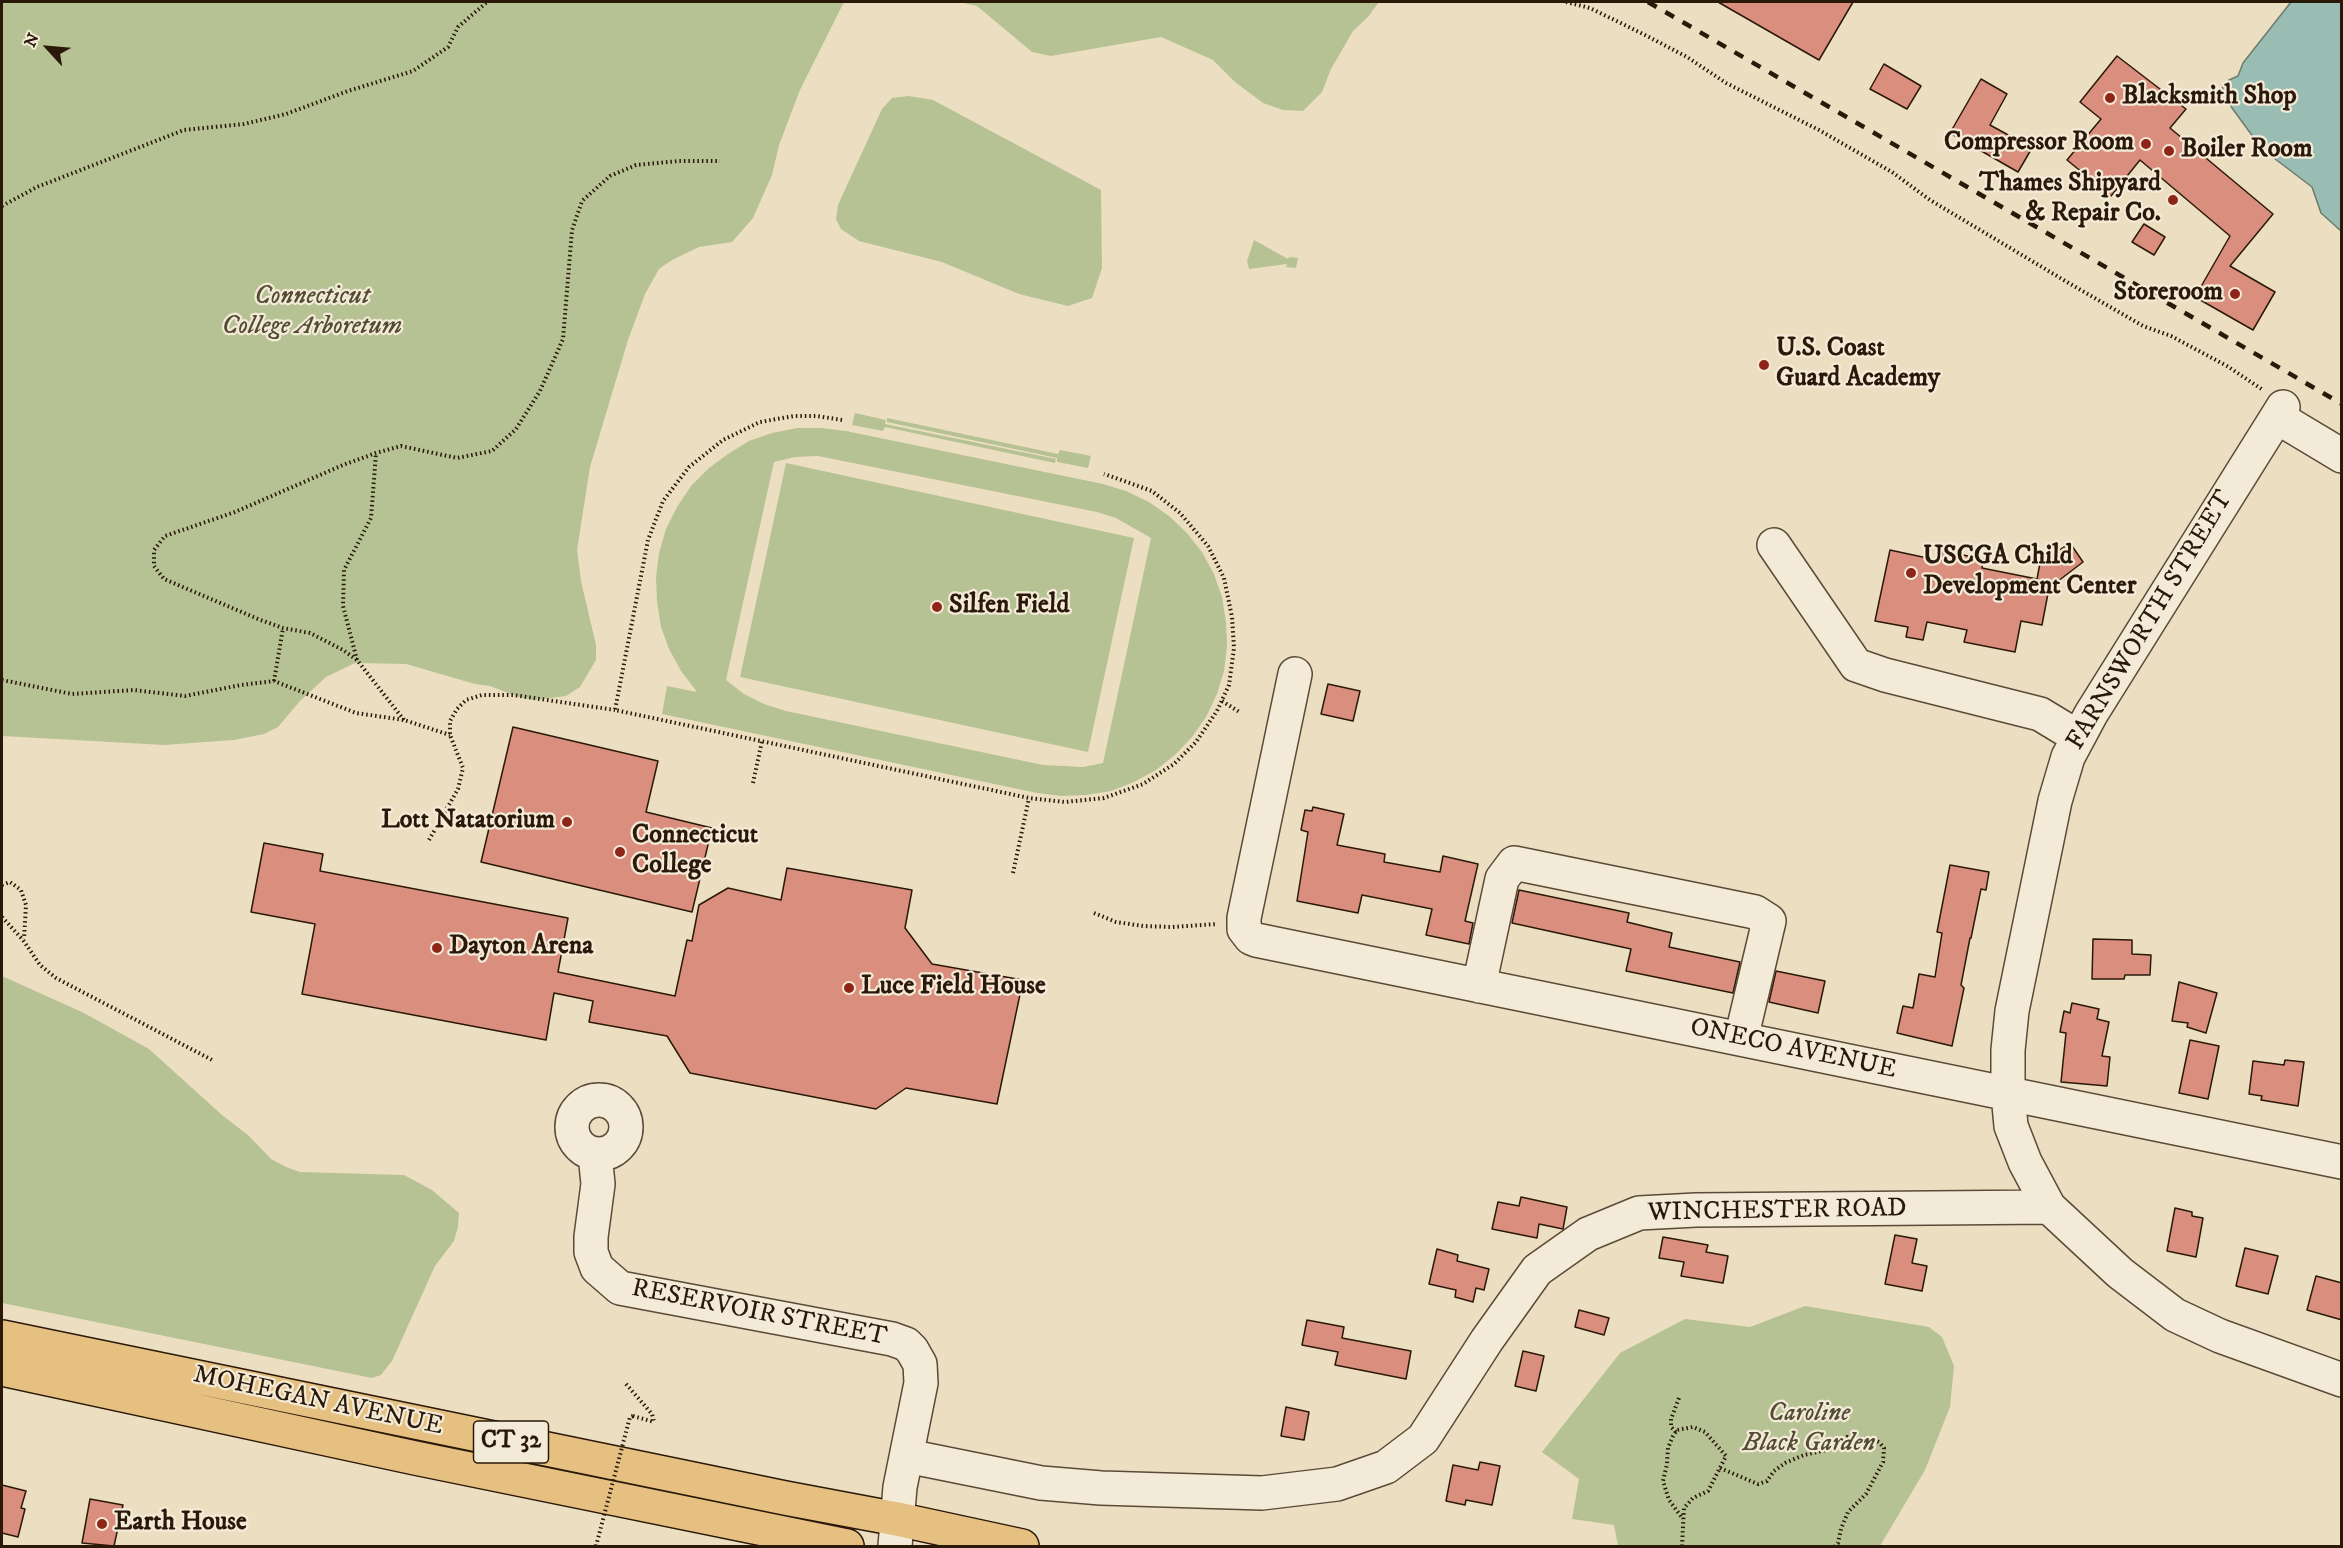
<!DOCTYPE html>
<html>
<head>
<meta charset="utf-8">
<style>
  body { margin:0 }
  #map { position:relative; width:2343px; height:1548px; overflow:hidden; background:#ecdfc1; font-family:"IM FELL DW Pica",serif }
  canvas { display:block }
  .frame { position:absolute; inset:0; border:3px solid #2a1809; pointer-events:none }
  .north { position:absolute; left:18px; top:18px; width:60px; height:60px; -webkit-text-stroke:4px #f3ead7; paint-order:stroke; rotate:296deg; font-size:16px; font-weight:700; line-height:24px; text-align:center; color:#2a1809 }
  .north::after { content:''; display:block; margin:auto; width:21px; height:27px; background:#2a1809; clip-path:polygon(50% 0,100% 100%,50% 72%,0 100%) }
</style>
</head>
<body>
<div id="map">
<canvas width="2343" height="1548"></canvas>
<div class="frame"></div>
<div class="north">N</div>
</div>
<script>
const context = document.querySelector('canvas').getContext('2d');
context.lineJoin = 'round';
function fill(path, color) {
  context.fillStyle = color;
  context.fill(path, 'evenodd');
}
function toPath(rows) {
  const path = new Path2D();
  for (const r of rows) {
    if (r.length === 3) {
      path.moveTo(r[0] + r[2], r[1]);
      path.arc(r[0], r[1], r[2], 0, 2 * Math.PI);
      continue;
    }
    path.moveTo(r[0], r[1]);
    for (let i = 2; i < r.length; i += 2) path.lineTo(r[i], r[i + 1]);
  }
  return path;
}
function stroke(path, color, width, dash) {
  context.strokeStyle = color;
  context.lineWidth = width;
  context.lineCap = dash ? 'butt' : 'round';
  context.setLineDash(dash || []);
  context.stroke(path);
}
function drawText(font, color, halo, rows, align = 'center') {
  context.font = font + ' "IM FELL DW Pica",serif';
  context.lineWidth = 4.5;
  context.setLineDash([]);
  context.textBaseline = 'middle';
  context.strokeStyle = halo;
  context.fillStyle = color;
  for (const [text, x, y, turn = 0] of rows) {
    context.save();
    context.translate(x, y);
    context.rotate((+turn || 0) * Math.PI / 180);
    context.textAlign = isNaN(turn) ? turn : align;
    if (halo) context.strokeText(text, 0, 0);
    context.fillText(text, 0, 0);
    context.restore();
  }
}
fill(toPath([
  [2,2,844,2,800,90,779,145,772,175,753,218,732,242,699,247,672,260,659,269,645,294,628,340,590,467,577,550,581,581,596,645,596,660,580,687,566,696,534,700,519,697,490,686,475,684,406,664,355,663,326,677,300,701,278,727,264,734,234,740,164,745,2,736],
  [959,2,1379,2,1368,17,1353,31,1331,69,1322,92,1303,111,1283,110,1263,103,1235,82,1213,60,1161,37,1051,56,1032,52,977,6],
  [909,96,933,100,1101,190,1102,268,1092,298,1068,306,1019,294,942,262,859,241,841,229,836,219,838,205,882,109,892,98],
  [1254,240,1288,259,1289,257,1298,258,1296,268,1286,267,1287,264,1249,269,1247,261],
  [855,413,886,420,885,424,1056,459,1055,463,885,427,883,431,852,425],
  [887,418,1058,454,1060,450,1091,456,1088,468,1057,462,1057,458,887,422],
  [797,428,821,428,846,431,1103,484,1126,491,1149,502,1169,516,1187,533,1202,552,1214,574,1222,597,1226,622,1227,646,1224,671,1217,694,1206,717,1192,737,1175,755,1156,770,1134,782,1111,791,1086,795,1062,796,1037,793,662,714,667,686,697,692,681,671,669,649,661,627,657,602,656,577,659,553,666,529,677,507,691,486,709,468,728,454,749,441,772,433],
  [818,456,1097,512,1116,518,1151,538,1103,763,1083,767,1043,765,786,711,764,704,744,694,726,680,774,462,795,457],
  [786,463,1134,538,1088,752,740,677],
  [2,976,84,1013,149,1049,222,1115,248,1135,271,1159,286,1167,300,1172,404,1175,432,1190,459,1213,458,1227,454,1241,435,1266,392,1361,381,1375,372,1378,2,1303],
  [1805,1306,1929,1327,1942,1337,1954,1366,1950,1407,1925,1470,1880,1546,1618,1546,1614,1525,1572,1519,1579,1479,1542,1452,1620,1353,1685,1319,1750,1327]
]), '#b6c294');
const water = toPath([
  [2291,2,2341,2,2341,231,2321,213,2312,187,2262,149,2232,108,2222,88,2229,80,2238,76,2243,63,2291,2]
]);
fill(water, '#99bdb3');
stroke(water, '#6d7b6f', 1.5);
const building = toPath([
  [1718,2,1853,2,1819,60,1718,2],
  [2117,56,2186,109,2170,128,2273,214,2230,266,2275,292,2253,330,2195,297,2230,236,2140,160,2111,196,2067,160,2101,119,2080,102,2117,56],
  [1884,64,1921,86,1907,109,1870,89,1884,64],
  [1981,79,2007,94,1990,125,2032,148,2018,172,1950,133,1981,79],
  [2144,224,2165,237,2154,255,2132,242,2144,224],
  [2070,543,2083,562,2049,588,2042,625,2021,621,2015,652,1964,642,1967,630,1927,622,1923,640,1906,637,1908,627,1875,621,1890,550,1941,561,1943,551,1983,559,1982,568,2037,579,2040,563,2070,543],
  [1328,684,1360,691,1353,721,1321,714,1328,684],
  [513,727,658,761,646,812,712,828,692,912,481,862,513,727],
  [1313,807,1344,814,1337,845,1385,854,1384,862,1440,872,1443,856,1478,864,1465,921,1473,923,1469,944,1426,935,1432,909,1362,895,1358,913,1297,901,1308,832,1301,830,1305,810,1312,811,1313,807],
  [264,843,323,854,320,871,568,918,558,972,675,996,687,940,692,941,699,905,728,888,781,900,787,868,912,890,905,928,932,964,1023,980,997,1104,906,1088,876,1109,690,1073,667,1036,589,1022,593,1001,554,993,546,1040,302,994,315,924,251,912,264,843],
  [1950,865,1989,872,1986,890,1981,889,1971,938,1970,938,1961,985,1964,988,1952,1046,1897,1033,1903,1006,1913,1008,1919,974,1935,977,1942,933,1937,932,1950,865],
  [1519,890,1629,913,1627,922,1672,933,1669,947,1740,962,1733,993,1626,971,1631,949,1512,923,1519,890],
  [2093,939,2132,940,2132,954,2151,955,2150,975,2125,975,2124,979,2092,979,2093,939],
  [1776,971,1825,981,1818,1013,1769,1002,1776,971],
  [2179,982,2217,993,2206,1033,2187,1027,2188,1023,2172,1021,2179,982],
  [2072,1003,2099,1009,2097,1019,2109,1022,2102,1056,2110,1057,2107,1086,2061,1082,2066,1033,2060,1032,2064,1011,2070,1013,2072,1003],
  [2190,1040,2219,1046,2208,1099,2179,1093,2190,1040],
  [2285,1060,2304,1062,2298,1106,2261,1100,2262,1096,2249,1094,2253,1061,2284,1065,2285,1060],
  [1521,1197,1567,1207,1563,1229,1539,1224,1537,1238,1492,1229,1498,1202,1519,1206,1521,1197],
  [2175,1208,2192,1212,2192,1216,2203,1218,2196,1257,2167,1251,2175,1208],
  [1895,1235,1917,1239,1912,1263,1927,1266,1922,1291,1885,1284,1895,1235],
  [1663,1237,1708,1245,1706,1252,1728,1256,1723,1283,1681,1276,1684,1262,1659,1258,1663,1237],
  [2245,1248,2278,1256,2268,1294,2236,1286,2245,1248],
  [1437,1249,1458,1255,1457,1261,1489,1269,1484,1290,1476,1288,1473,1302,1455,1297,1456,1290,1429,1284,1437,1249],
  [2316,1276,2342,1283,2342,1320,2307,1310,2316,1276],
  [1579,1310,1609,1318,1604,1335,1575,1327,1579,1310],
  [1307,1320,1344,1327,1342,1338,1411,1351,1406,1379,1335,1365,1338,1352,1302,1345,1307,1320],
  [1523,1351,1544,1356,1536,1391,1515,1386,1523,1351],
  [1286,1407,1309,1412,1304,1440,1281,1436,1286,1407],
  [1480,1462,1500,1466,1492,1505,1466,1500,1465,1505,1446,1501,1453,1465,1478,1470,1480,1462],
  [2,1485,26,1491,21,1508,25,1509,18,1537,2,1533,2,1485],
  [90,1499,123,1505,114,1546,82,1543,90,1499]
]);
fill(building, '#da8f7e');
stroke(building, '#2a1809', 1.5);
const minor = toPath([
  [2283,407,2091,714,2068,757,2055,801,2012,1011,2008,1050,2008,1094,2011,1126,2025,1162,2049,1207,2120,1273,2175,1315,2220,1336,2342,1380],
  [2277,417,2342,456],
  [1774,545,1856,665,1885,675,2040,714,2078,737],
  [1295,674,1244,918,1244,929,1251,938,1256,940,2342,1162],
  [1479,986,1502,879,1514,863,1755,912,1769,921,1741,1039],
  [599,1127,27],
  [595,1154,598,1184,591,1237,591,1252,597,1268,620,1288,892,1339,906,1344,912,1350,920,1364,921,1383,900,1487,895,1546],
  [907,1456,1041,1483,1101,1488,1262,1493,1337,1484,1386,1467,1423,1439,1487,1340,1537,1270,1588,1234,1639,1213,1696,1210,2049,1207]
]);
const highway = toPath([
  [2,1337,785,1498,897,1519,1022,1546],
  [2,1369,415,1458,847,1546]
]);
stroke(minor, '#5a4a37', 36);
stroke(highway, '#2a1809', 36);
stroke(toPath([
  [1566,2,1590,8,1647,36,1687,57,1726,83,1819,130,1892,172,1930,200,2067,282,2143,326,2171,336,2227,366,2263,390],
  [2,206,37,187,184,130,244,124,286,114,348,91,413,71,448,47,458,27,487,2],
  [842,420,817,416,794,416,760,422,723,440,689,467,663,501,648,540,615,710,1029,798,1065,802,1104,798,1143,784,1174,764,1196,742,1217,711,1229,685,1234,648,1232,617,1224,578,1208,546,1180,513,1152,491,1104,474],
  [357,660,343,606,344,570,371,518,376,453],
  [2,680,72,694,134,690,185,696,241,685,274,681,356,713,404,720,450,735],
  [274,681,283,628],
  [1222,701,1241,713],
  [404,720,357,660,343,650,310,633,283,628,258,619,164,579,154,566,154,550,165,536,235,512,343,465,376,453,401,446,457,458,492,451,516,429,540,391,563,339,572,230,582,201,610,176,636,165,679,161,720,161],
  [753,783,762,741],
  [429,840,458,789,463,768,450,735,450,721,457,709,466,700,482,695,513,695,615,710],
  [1013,873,1029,798],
  [2,885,10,882,21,890,26,905,24,939],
  [1094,913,1116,922,1143,926,1172,927,1217,924],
  [2,917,23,940,40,965,56,978,214,1061],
  [626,1384,652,1414,654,1422],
  [633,1416,654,1422],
  [1676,1432,1671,1427,1671,1419,1679,1398],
  [1720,1468,1758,1484,1767,1481,1774,1471,1785,1463,1804,1455,1826,1450,1847,1437,1871,1439,1879,1442,1884,1448,1883,1462,1866,1494,1848,1512,1841,1529,1838,1543,1835,1546],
  [1682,1546,1684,1508,1693,1498,1708,1491,1726,1456,1705,1432,1693,1427,1677,1430,1673,1436,1668,1448,1667,1464,1663,1481,1669,1500,1683,1519]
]), '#2a1809', 4, [1.5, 3]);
stroke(minor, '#f3ead7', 33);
stroke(highway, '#e6c080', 33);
stroke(toPath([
  [1648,2,2342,404]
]), '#2a1809', 4.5, [10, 10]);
stroke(toPath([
  [596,1546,630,1417,633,1416]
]), '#2a1809', 4, [1.5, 3]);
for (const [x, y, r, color] of [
  [2110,98,6,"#8f2418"],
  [2146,144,6,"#8f2418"],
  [2169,151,6,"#8f2418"],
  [2173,200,6,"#8f2418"],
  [2235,294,6,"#8f2418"],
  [1764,365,6,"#8f2418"],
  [1911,573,6,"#8f2418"],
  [937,607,6,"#8f2418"],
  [567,822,6,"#8f2418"],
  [620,852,6,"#8f2418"],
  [437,948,6,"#8f2418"],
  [849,988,6,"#8f2418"],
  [102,1524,6,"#8f2418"]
]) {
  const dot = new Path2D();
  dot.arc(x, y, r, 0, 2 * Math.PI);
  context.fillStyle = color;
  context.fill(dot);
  stroke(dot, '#f3ead7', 2);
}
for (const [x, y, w] of [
  [511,1442,75]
]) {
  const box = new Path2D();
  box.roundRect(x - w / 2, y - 21, w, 42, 4.5);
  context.fillStyle = '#f3ead7';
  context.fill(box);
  stroke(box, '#2a1809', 1.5);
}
drawText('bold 24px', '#2a1809', null, [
  ["CT 32",511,1442]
]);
drawText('bold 26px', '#2a1809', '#f3ead7', [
  ["Blacksmith Shop",2122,98],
  ["Compressor Room",2134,144,"right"],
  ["Boiler Room",2181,151],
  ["Thames Shipyard",2161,185,"right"],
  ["& Repair Co.",2161,215,"right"],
  ["Storeroom",2223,294,"right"],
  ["U.S. Coast",1776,350],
  ["Guard Academy",1776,380],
  ["USCGA Child",1923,558],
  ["Development Center",1923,588],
  ["Silfen Field",949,607],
  ["Lott Natatorium",555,822,"right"],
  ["Connecticut",632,837],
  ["College",632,867],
  ["Dayton Arena",449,948],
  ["Luce Field House",861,988],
  ["Earth House",114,1524]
], 'left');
drawText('italic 26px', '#544b33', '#f3ead7', [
  ["Connecticut",312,298],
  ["College Arboretum",312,328],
  ["Caroline",1809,1415],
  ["Black Garden",1809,1445]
]);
drawText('26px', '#2a1809', '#f3ead7', [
  ["FARNSWORTH STREET",2151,621,-59],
  ["ONECO AVENUE",1793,1050,12],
  ["WINCHESTER ROAD",1777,1212,-1],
  ["RESERVOIR STREET",759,1314,11],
  ["MOHEGAN AVENUE",318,1402,12]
]);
</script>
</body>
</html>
